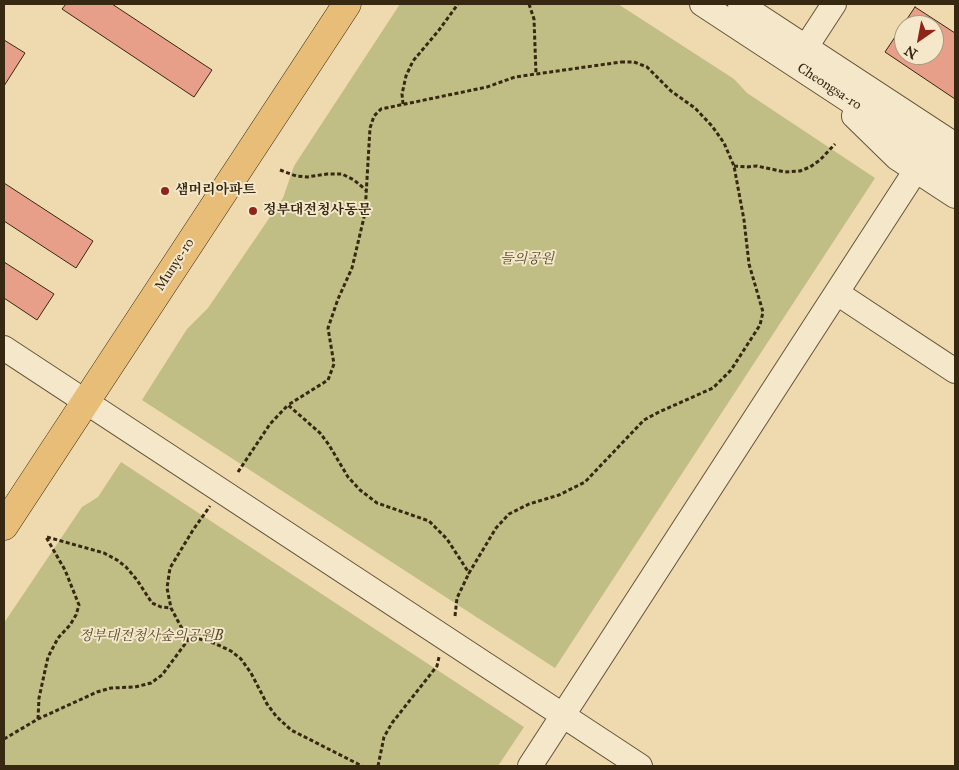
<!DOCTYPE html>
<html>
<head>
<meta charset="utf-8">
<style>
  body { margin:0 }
  #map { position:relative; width:959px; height:770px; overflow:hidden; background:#eedaae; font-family:"IM FELL Great Primer",serif }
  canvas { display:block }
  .frame { position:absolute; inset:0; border:5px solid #372812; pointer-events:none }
  .north { position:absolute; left:894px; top:15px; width:50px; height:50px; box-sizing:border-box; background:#f4e7ca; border:1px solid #a89b80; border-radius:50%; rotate:213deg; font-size:14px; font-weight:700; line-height:20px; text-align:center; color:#372812 }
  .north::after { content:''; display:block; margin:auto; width:18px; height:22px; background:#8f2418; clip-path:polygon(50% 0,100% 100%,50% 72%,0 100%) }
</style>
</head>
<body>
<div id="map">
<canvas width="959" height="770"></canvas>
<div class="frame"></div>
<div class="north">N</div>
</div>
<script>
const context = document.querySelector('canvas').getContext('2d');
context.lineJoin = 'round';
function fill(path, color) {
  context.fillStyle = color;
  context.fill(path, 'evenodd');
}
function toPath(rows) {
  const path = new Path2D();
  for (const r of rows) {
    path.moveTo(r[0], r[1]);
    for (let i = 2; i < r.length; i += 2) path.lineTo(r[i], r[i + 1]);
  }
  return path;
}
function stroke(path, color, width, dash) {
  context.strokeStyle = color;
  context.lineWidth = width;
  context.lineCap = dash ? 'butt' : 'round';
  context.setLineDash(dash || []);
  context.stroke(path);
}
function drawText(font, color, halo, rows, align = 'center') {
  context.font = font + ' "IM FELL Great Primer","Noto Serif KR",serif';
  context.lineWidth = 4;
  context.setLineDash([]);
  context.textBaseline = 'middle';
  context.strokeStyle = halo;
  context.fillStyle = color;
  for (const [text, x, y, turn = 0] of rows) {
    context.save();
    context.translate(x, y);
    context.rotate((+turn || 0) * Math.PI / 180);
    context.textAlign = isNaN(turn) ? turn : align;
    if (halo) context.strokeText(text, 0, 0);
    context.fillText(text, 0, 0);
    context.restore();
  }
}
fill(toPath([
  [400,4,618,4,734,79,747,93,875,178,555,668,142,400,187,329,208,308,283,198,294,166],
  [121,462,524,727,498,766,4,766,4,623,82,507,98,497]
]), '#c0bd85');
const building = toPath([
  [66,4,112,4,212,70,194,97,62,9,66,4],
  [915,7,955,33,955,99,885,52,915,7],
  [904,25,934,25,934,55,904,55,904,25],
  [4,40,25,53,4,86,4,40],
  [4,183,93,241,76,268,4,221,4,183],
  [4,262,54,294,37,320,4,298,4,262]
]);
fill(building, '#e89f89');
stroke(building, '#372812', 1);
const minor = toPath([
  [702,4,955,170],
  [740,4,955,145],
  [806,47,834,4],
  [854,116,897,158,955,196],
  [837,293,955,371],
  [4,348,640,766],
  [530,766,916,170]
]);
const major = toPath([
  [4,526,347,4]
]);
stroke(minor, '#655439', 26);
stroke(major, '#372812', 29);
stroke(toPath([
  [529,4,534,19,536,74],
  [621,62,634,62,647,67,671,91,695,108,712,126,724,143,734,166,744,220,749,264,763,312,760,325,731,370,713,388,659,412,644,420,585,482,559,495,529,504,509,514,496,528,469,573,447,539,429,521,377,503,360,490,348,477,329,445,320,433,288,405,328,380,334,364,328,328,338,299,352,268,365,213,370,128,374,116,381,109,487,87,515,77,621,62],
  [403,104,402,94,406,76,413,61,439,30,458,4],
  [734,166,747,167,757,166,785,172,800,171,810,167,820,160,835,144],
  [280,170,296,176,307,177,327,174,342,174,354,180,366,190],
  [238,472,270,424,288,405],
  [47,537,104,553,117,560,126,567,137,580,152,603,161,607,171,608],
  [455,616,457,598,469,573],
  [188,640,171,608,167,588,170,568,193,530,210,506],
  [38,719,39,698,48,657,58,638,70,625,76,615,79,605,65,570,46,537],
  [4,739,38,719,97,692,111,688,135,687,151,683,162,675,188,640,197,638,216,644,231,651,241,659,251,673,267,704,276,716,291,730,362,766],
  [378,766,384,737,392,723,437,666,439,657]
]), '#372812', 3, [4, 2.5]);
stroke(minor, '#f4e7ca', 24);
stroke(major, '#e7bd77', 28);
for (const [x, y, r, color] of [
  [165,191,5,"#8f2418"],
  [253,211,5,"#8f2418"]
]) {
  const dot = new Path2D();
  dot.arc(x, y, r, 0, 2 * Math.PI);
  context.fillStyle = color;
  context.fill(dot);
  stroke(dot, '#f4e7ca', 2);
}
drawText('14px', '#372812', '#f4e7ca', [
  ["Cheongsa-ro",829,87,33],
  ["Munye-ro",175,265,-57]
]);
drawText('bold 14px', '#372812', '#f4e7ca', [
  ["샘머리아파트",175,191],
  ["정부대전청사동문",263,211]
], 'left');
drawText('italic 14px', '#594d2f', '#f4e7ca', [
  ["들의공원",527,260],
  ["정부대전청사숲의공원B",151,637]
]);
</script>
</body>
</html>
